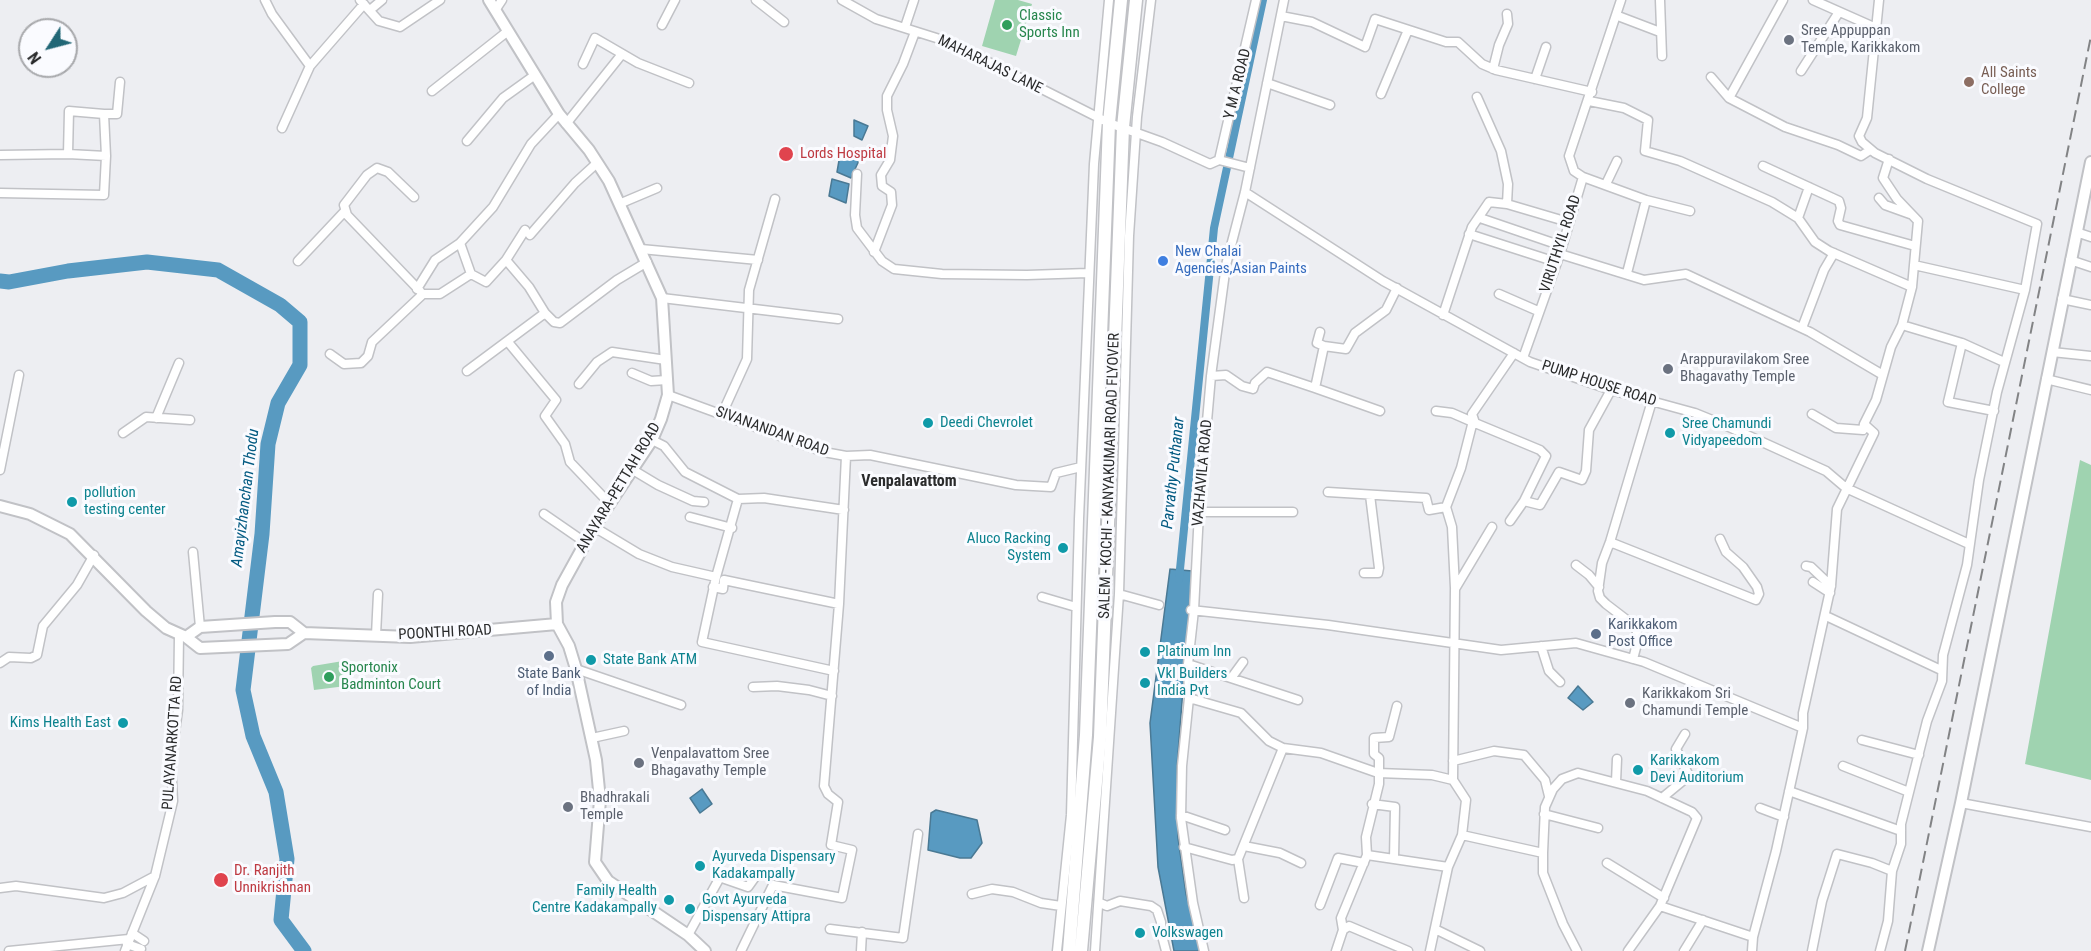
<!DOCTYPE html>
<html>
<head>
<meta charset="utf-8">
<style>
  body { margin:0 }
  #map { position:relative; width:2091px; height:951px; overflow:hidden; background:#edeef2; font-family:"Roboto Condensed",sans-serif }
  canvas { display:block }
  .north { position:absolute; left:18px; top:18px; width:60px; height:60px; box-sizing:border-box; background:#fafbff; border:2px solid #a7a8ab; border-radius:50%; rotate:234deg; font-size:16px; font-weight:700; line-height:24px; text-align:center; color:#2a2b2c }
  .north::after { content:''; display:block; margin:auto; width:21px; height:27px; background:#216776; clip-path:polygon(50% 0,100% 100%,50% 72%,0 100%) }
</style>
</head>
<body>
<div id="map">
<canvas width="2091" height="951"></canvas>
<div class="north">N</div>
</div>
<script>
const context = document.querySelector('canvas').getContext('2d');
context.lineJoin = 'round';
function fill(path, color) {
  context.fillStyle = color;
  context.fill(path, 'evenodd');
}
function toPath(rows) {
  const path = new Path2D();
  for (const r of rows) {
    path.moveTo(r[0], r[1]);
    for (let i = 2; i < r.length; i += 2) path.lineTo(r[i], r[i + 1]);
  }
  return path;
}
function stroke(path, color, width, dash) {
  context.strokeStyle = color;
  context.lineWidth = width;
  context.lineCap = dash ? 'butt' : 'round';
  context.setLineDash(dash || []);
  context.stroke(path);
}
function drawText(font, color, halo, rows, align = 'center') {
  context.font = font + ' "Roboto Condensed",sans-serif';
  context.lineWidth = 6;
  context.setLineDash([]);
  context.textBaseline = 'middle';
  context.strokeStyle = halo;
  context.fillStyle = color;
  for (const [text, x, y, turn = 0] of rows) {
    context.save();
    context.translate(x, y);
    context.rotate((+turn || 0) * Math.PI / 180);
    context.textAlign = isNaN(turn) ? turn : align;
    if (halo) context.strokeText(text, 0, 0);
    context.fillText(text, 0, 0);
    context.restore();
  }
}
fill(toPath([
  [995,0,1018,0,1032,4,1016,56,982,46],
  [2080,460,2091,465,2091,780,2025,764],
  [343,661,346,686,314,690,311,668,313,666]
]), '#9fd3b0');
const water = toPath([
  [854,120,868,126,862,140,854,136,854,120],
  [841,149,861,156,851,178,837,172,841,149],
  [832,179,849,184,846,203,829,196,832,179],
  [1170,569,1192,571,1177,767,1178,838,1186,894,1201,951,1174,951,1158,867,1150,723,1170,569],
  [1578,686,1593,702,1583,710,1568,698,1578,686],
  [702,789,712,804,700,813,690,798,702,789],
  [936,810,977,820,982,843,971,858,960,858,928,850,931,813,936,810]
]);
fill(water, '#589ac1');
stroke(water, '#4a7994', 1.5);
stroke(toPath([
  [1179,579,1214,228,1263,0]
]), '#589ac1', 8);
stroke(toPath([
  [0,281,9,282,68,271,147,262,218,270,280,305,300,322,300,365,278,403,268,444,262,534,243,690,253,736,276,792,287,859,281,920,304,951]
]), '#589ac1', 15);
const minor = toPath([
  [265,0,272,14,310,66],
  [360,0,379,21,400,27,440,0],
  [756,0,784,22],
  [842,0,876,19,949,42,1109,123,1162,142,1210,164,1219,160,1256,0],
  [1660,0,1662,56],
  [1813,0,1876,28],
  [1879,0,1867,118,1859,136,1862,142,1875,153,1927,179,2037,224,2025,290,1997,392,1979,480,1967,565,1943,655,1942,681,1927,721,1901,824,1901,844,1892,871,1888,921,1880,951],
  [496,9,502,0],
  [370,10,382,0],
  [1281,16,1312,22,1365,47,1375,19,1446,42,1458,42,1482,64,1496,70,1592,92],
  [1618,16,1660,32],
  [662,25,675,0],
  [905,27,914,0],
  [583,64,595,38,638,63,689,83],
  [1493,69,1499,45,1508,24,1507,14],
  [1801,71,1839,12],
  [1711,77,1729,98,1785,127,1838,145,1861,156,1870,150],
  [1535,79,1546,47],
  [1267,83,1330,105],
  [432,91,508,31],
  [1381,94,1408,30],
  [1477,97,1501,151,1508,184,1507,204,1568,222],
  [1729,98,1783,0],
  [1589,101,1624,108,1648,120,1645,151,1680,161,1772,202,1798,218,1815,242,1829,251,1912,287],
  [104,114,117,114,120,82],
  [566,124,622,54],
  [282,128,310,66,364,4],
  [467,141,503,98,535,75],
  [0,155,68,154],
  [1219,160,1250,168],
  [1763,166,1839,201,1841,208,1838,221,1840,225,1915,246],
  [857,174,855,215,857,228,882,261,894,269,942,274,1027,275,1088,273],
  [1583,177,1646,200,1690,211],
  [1606,184,1617,161],
  [1245,192,1383,281,1530,362,1611,390,1695,413,1727,426,1826,471,1846,488,1969,544],
  [0,193,104,195,106,156,104,114,69,111,68,154,106,156],
  [414,197,388,172,377,168,367,175,344,205,347,215,420,291],
  [1879,198,1885,205,1910,214],
  [619,204,657,188],
  [1480,218,1562,246],
  [1798,218,1809,187],
  [2076,232,2091,237],
  [1469,234,1556,262],
  [530,235,575,183,597,163],
  [460,243,471,274],
  [641,249,758,260],
  [874,252,892,205,891,192,882,186,881,175,890,160,893,136,887,110,887,96,903,64,915,32],
  [1560,254,1644,280,1686,274,1810,332,1883,375],
  [506,260,525,230],
  [2070,260,2091,267],
  [298,261,345,211],
  [1914,265,2025,290],
  [1627,273,1646,200],
  [417,289,435,260,460,243,493,207,531,144,559,114],
  [1499,294,1538,311],
  [662,298,838,319],
  [2062,299,2091,305],
  [1443,315,1472,227,1489,202,1507,204],
  [1902,325,1962,343,2004,362],
  [1802,328,1824,270,1834,253],
  [508,342,556,400,545,416,565,444,570,462,610,504],
  [1962,343,1948,402,1994,411],
  [1324,346,1346,349,1355,333,1386,310,1397,288],
  [2052,352,2091,356],
  [330,354,344,364,361,363,368,356,372,342,423,294,440,294,471,274,486,282,506,260,529,287,545,313,554,322,560,323,617,280,647,262],
  [1523,358,1560,254,1583,177,1574,171,1569,156,1621,0],
  [467,371,545,313],
  [632,373,651,381,667,380],
  [1211,376,1226,375,1242,386,1253,389,1255,383,1267,372,1315,388,1324,346,1317,343,1320,332],
  [2046,379,2091,390],
  [579,384,597,362,612,352,666,360],
  [1315,388,1380,411],
  [668,395,824,452,846,456,870,455,1016,485,1051,487,1056,473,1081,467],
  [722,414,747,359,749,290,775,199],
  [1812,414,1836,428,1863,430,1864,424],
  [156,418,179,363],
  [123,433,146,417,190,420],
  [652,440,664,446,685,472,738,499,716,577],
  [0,470,19,375],
  [633,470,658,485,693,501,704,502],
  [1328,492,1426,498,1429,510,1446,507,1461,468,1472,425,1475,423,1452,413,1436,411],
  [738,499,764,498,844,510],
  [1524,501,1540,505,1559,472,1582,480,1586,471,1589,430,1611,390],
  [1446,507,1452,527,1455,588],
  [1199,512,1293,512],
  [544,514,586,543],
  [690,517,732,528],
  [1510,521,1524,501,1546,456,1540,450,1475,423,1472,414,1514,353],
  [594,527,639,554,672,567,716,577,702,642,834,671],
  [1610,542,1756,600,1759,594,1757,587,1743,567,1726,552,1720,539],
  [193,552,200,627],
  [1576,565,1589,575,1599,587],
  [1806,566,1811,567,1831,586],
  [1364,573,1378,573,1379,568,1370,495],
  [1813,582,1830,593],
  [713,587,723,589,724,580,839,604],
  [1119,594,1159,605],
  [1042,597,1076,607],
  [1191,610,1328,625,1501,650,1576,643,1644,662,1803,728,1803,713,1831,586,1837,509,1874,433,1864,424,1876,400,1891,347,1902,325,1912,287,1918,221,1897,199,1883,178,1889,159],
  [1826,616,1941,670],
  [376,635,378,594],
  [1541,646,1549,671,1560,682],
  [1633,659,1638,640,1636,627,1606,604,1600,598,1598,591,1602,563,1610,542,1652,401],
  [0,663,9,657,31,658,37,655,43,626,77,585,94,555],
  [1188,664,1298,700],
  [576,669,681,705],
  [1232,677,1243,662],
  [753,687,777,686,809,690,832,696],
  [1189,698,1241,713,1269,741,1283,748,1321,753,1378,773,1432,775,1453,780],
  [592,738,624,731],
  [1862,740,1919,755],
  [1453,761,1494,751,1524,755,1545,780,1549,796],
  [1843,766,1909,792],
  [1616,782,1617,759],
  [1789,791,1901,831],
  [1662,798,1685,779,1688,774,1676,749,1685,734],
  [1961,803,2091,827],
  [1372,804,1395,807,1394,859],
  [1760,808,1784,817],
  [1544,814,1598,828],
  [1181,815,1225,830],
  [1462,835,1543,853,1543,873,1563,924,1577,951],
  [1244,846,1280,853,1301,863],
  [1184,847,1232,860,1238,859,1283,748],
  [1543,853,1545,807,1553,789,1562,779,1578,773,1647,791,1692,812,1697,818,1660,906,1753,937],
  [1367,855,1448,867],
  [1238,859,1244,898],
  [1607,863,1664,898],
  [0,888,16,886,104,898,123,893,155,876],
  [972,894,992,889,1013,892,1041,903,1061,906],
  [1100,903,1107,906,1120,901,1151,906,1157,910,1161,922,1161,932,1166,951],
  [1320,905,1338,858,1364,863],
  [830,929,903,938,918,834],
  [1343,930,1341,918,1367,855,1366,837,1379,784,1379,758,1374,754,1374,738,1389,737,1397,706],
  [1437,930,1480,951],
  [132,933,144,941],
  [688,935,719,879,722,878,748,887,758,873],
  [127,944,141,949],
  [9,951,129,939],
  [125,951,155,876,173,801,171,761,178,710,179,635],
  [741,951,773,885,842,898,852,850,831,845,838,802,828,794,824,786,839,604,846,456],
  [861,951,862,932],
  [1057,951,1071,815,1079,519,1094,164,1109,0],
  [1095,951,1119,594,1129,236,1137,117,1151,0],
  [1204,951,1193,903,1181,818,1182,766,1189,698,1188,664,1194,610,1199,512,1211,376,1226,265,1245,192,1284,0],
  [1336,951,1343,930,1349,926,1408,951],
  [1430,951,1448,867,1462,835,1466,800,1453,780,1455,589,1492,527],
  [1628,951,1660,906],
  [1684,951,1703,920],
  [1752,951,1753,937,1776,851,1803,728],
  [1812,951,1822,901,1837,854,1872,863,1892,871]
]);
const major = toPath([
  [489,0,559,114,589,150,609,181,662,298,668,395,661,419,652,440,594,527,562,585,556,602,557,624],
  [0,506,30,514,70,534,146,611,166,628,186,637,200,648,288,644,304,633,410,637,557,624,569,646,576,669,596,760,600,800,595,862,608,881,688,935,705,951],
  [186,637,200,627,275,622,290,622,304,633],
  [1928,951,1961,803,2091,162]
]);
const highway = toPath([
  [1069,951,1086,735,1109,123,1121,0],
  [1081,951,1100,737,1123,127,1136,0]
]);
stroke(minor, '#c1c2c6', 11);
stroke(major, '#c1c2c6', 14);
stroke(highway, '#c1c2c6', 15);
stroke(minor, '#fff', 8);
stroke(major, '#fff', 10);
stroke(highway, '#fff', 12);
stroke(toPath([
  [1905,951,2091,36]
]), '#828385', 2, [12, 6]);
for (const [x, y, r, color] of [
  [1007,25,6,"#2e9e5b"],
  [1789,40,6,"#6b7280"],
  [1969,82,6,"#8d6e63"],
  [786,154,8,"#e0444e"],
  [1163,261,6,"#3f7fe0"],
  [1668,369,6,"#6b7280"],
  [928,423,6,"#0f9aa8"],
  [1670,433,6,"#0f9aa8"],
  [72,502,6,"#0f9aa8"],
  [1063,548,6,"#0f9aa8"],
  [1596,634,6,"#5c6f8a"],
  [1145,652,6,"#0f9aa8"],
  [549,656,6,"#5c6f8a"],
  [591,660,6,"#0f9aa8"],
  [329,677,6,"#2e9e5b"],
  [1145,683,6,"#0f9aa8"],
  [1630,703,6,"#6b7280"],
  [123,723,6,"#0f9aa8"],
  [639,763,6,"#6b7280"],
  [1638,770,6,"#0f9aa8"],
  [568,807,6,"#6b7280"],
  [700,866,6,"#0f9aa8"],
  [221,880,8,"#e0444e"],
  [669,900,6,"#0f9aa8"],
  [690,909,6,"#0f9aa8"],
  [1140,933,6,"#0f9aa8"]
]) {
  const dot = new Path2D();
  dot.arc(x, y, r, 0, 2 * Math.PI);
  context.fillStyle = color;
  context.fill(dot);
  stroke(dot, '#fafbff', 2);
}
drawText('15px', '#27864d', '#fafbff', [
  ["Classic",1019,16],
  ["Sports Inn",1019,33],
  ["Sportonix",341,668],
  ["Badminton Court",341,685]
], 'left');
drawText('15px', '#5b616d', '#fafbff', [
  ["Sree Appuppan",1801,31],
  ["Temple, Karikkakom",1801,48],
  ["Arappuravilakom Sree",1680,360],
  ["Bhagavathy Temple",1680,377],
  ["Karikkakom Sri",1642,694],
  ["Chamundi Temple",1642,711],
  ["Venpalavattom Sree",651,754],
  ["Bhagavathy Temple",651,771],
  ["Bhadhrakali",580,798],
  ["Temple",580,815]
], 'left');
drawText('15px', '#2a2b2c', '#fafbff', [
  ["MAHARAJAS LANE",990,65,26],
  ["Y M A ROAD",1238,84,-76],
  ["VIRUTHYIL ROAD",1561,244,-72],
  ["PUMP HOUSE ROAD",1599,384,18],
  ["SIVANANDAN ROAD",772,432,20],
  ["VAZHAVILA ROAD",1203,473,-85],
  ["SALEM - KOCHI - KANYAKUMARI ROAD FLYOVER",1110,476,-88],
  ["ANAYARA-PETTAH ROAD",619,488,-59],
  ["POONTHI ROAD",445,633,-3],
  ["PULAYANARKOTTA RD",173,743,-86]
]);
drawText('15px', '#785e54', '#fafbff', [
  ["All Saints",1981,73],
  ["College",1981,90]
], 'left');
drawText('15px', '#be3a42', '#fafbff', [
  ["Lords Hospital",800,154],
  ["Dr. Ranjith",234,871],
  ["Unnikrishnan",234,888]
], 'left');
drawText('15px', '#366cbe', '#fafbff', [
  ["New Chalai",1175,252],
  ["Agencies,Asian Paints",1175,269]
], 'left');
drawText('15px', '#0d838f', '#fafbff', [
  ["Deedi Chevrolet",940,423],
  ["Sree Chamundi",1682,424],
  ["Vidyapeedom",1682,441],
  ["pollution",84,493],
  ["testing center",84,510],
  ["Aluco Racking",1051,539,"right"],
  ["System",1051,556,"right"],
  ["Platinum Inn",1157,652],
  ["State Bank ATM",603,660],
  ["Vkl Builders",1157,674],
  ["India Pvt",1157,691],
  ["Kims Health East",111,723,"right"],
  ["Karikkakom",1650,761],
  ["Devi Auditorium",1650,778],
  ["Ayurveda Dispensary",712,857],
  ["Kadakampally",712,874],
  ["Family Health",657,891,"right"],
  ["Centre Kadakampally",657,908,"right"],
  ["Govt Ayurveda",702,900],
  ["Dispensary Attipra",702,917],
  ["Volkswagen",1152,933]
], 'left');
drawText('15px', '#4e5e75', '#fafbff', [
  ["Karikkakom",1608,625],
  ["Post Office",1608,642],
  ["State Bank",549,674,"center"],
  ["of India",549,691,"center"]
], 'left');
drawText('italic 16px', '#045b82', '#fafbff', [
  ["Parvathy Puthanar",1174,473,-84],
  ["Amayizhanchan Thodu",246,498,-83]
]);
drawText('bold 16px', '#2a2b2c', '#fafbff', [
  ["Venpalavattom",909,482]
]);
</script>
</body>
</html>
